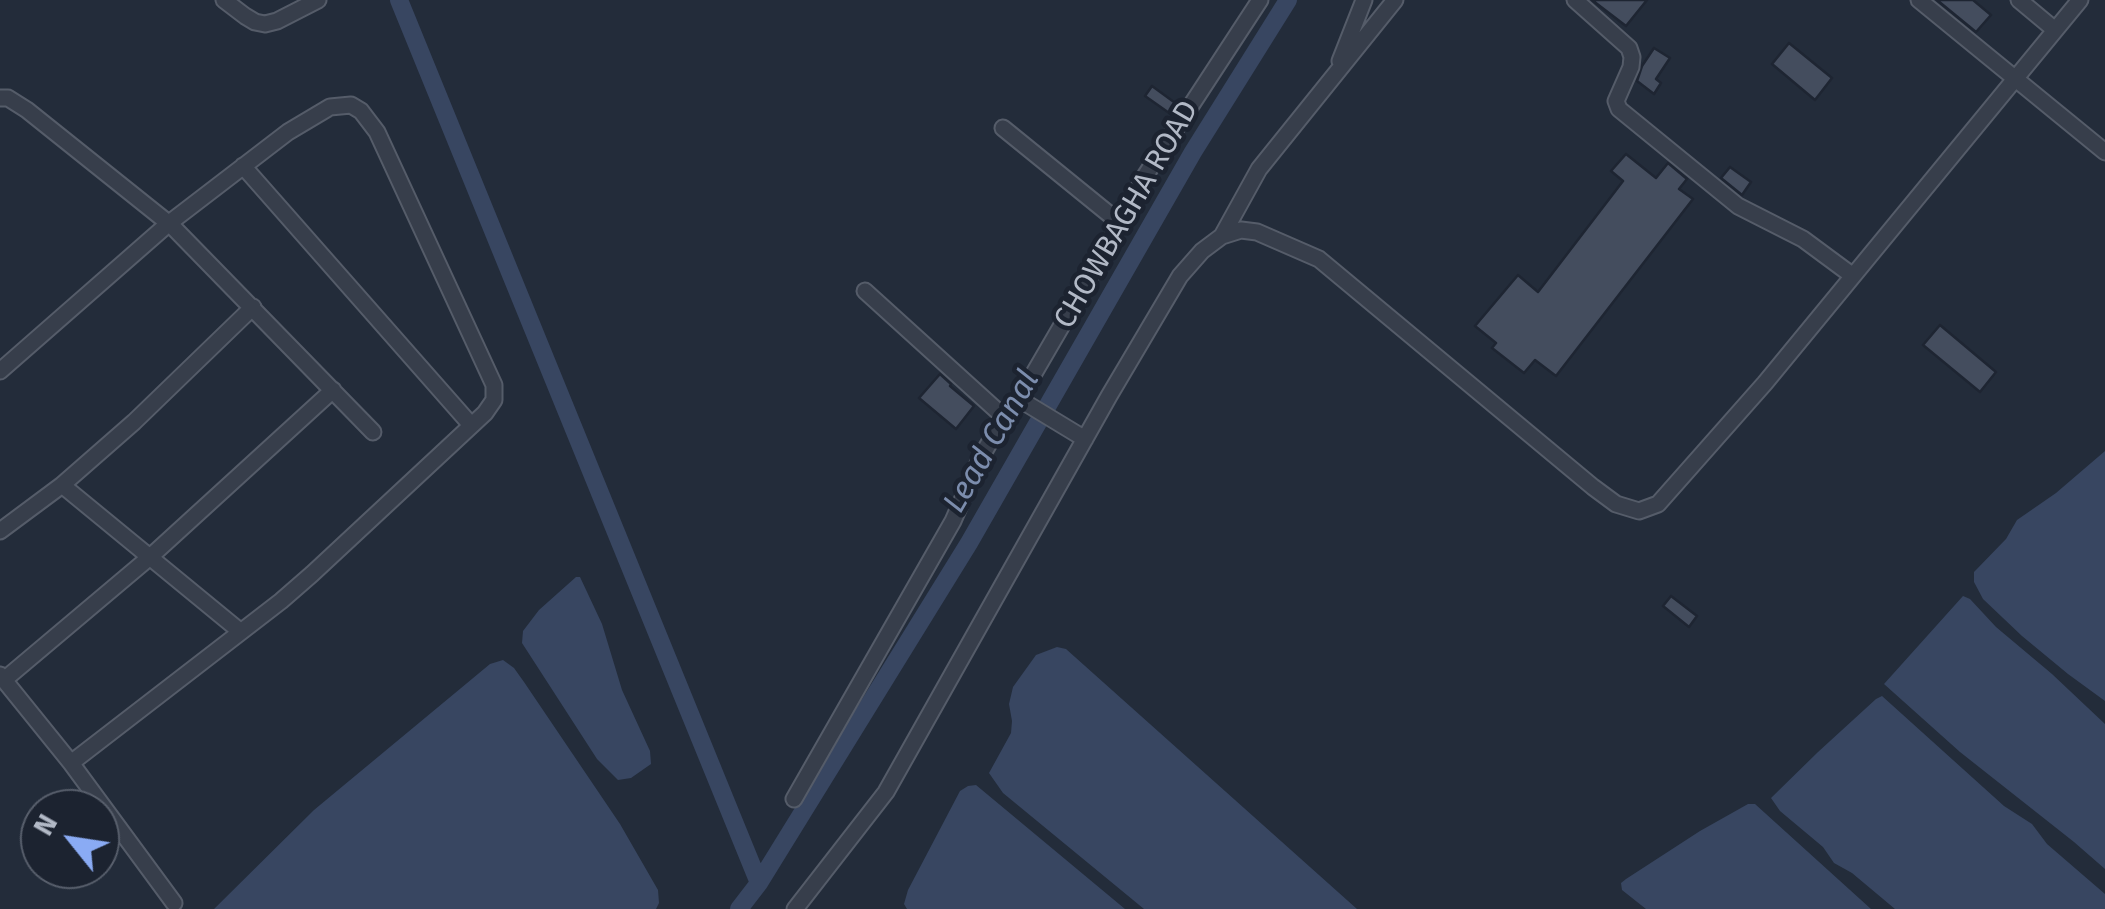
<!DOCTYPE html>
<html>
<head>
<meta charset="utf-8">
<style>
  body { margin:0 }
  #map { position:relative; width:2105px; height:909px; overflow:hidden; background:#232c3a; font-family:"Fira Sans",sans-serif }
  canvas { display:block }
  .north { position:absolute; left:20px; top:789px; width:100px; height:100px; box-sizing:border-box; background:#1c2330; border:2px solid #585f6c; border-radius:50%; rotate:300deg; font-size:28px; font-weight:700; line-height:40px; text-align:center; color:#b2b9c6 }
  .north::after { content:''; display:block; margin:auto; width:35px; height:45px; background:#8aabf4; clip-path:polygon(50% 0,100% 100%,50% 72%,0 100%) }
</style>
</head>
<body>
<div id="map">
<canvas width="2105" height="909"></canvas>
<div class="north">N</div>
</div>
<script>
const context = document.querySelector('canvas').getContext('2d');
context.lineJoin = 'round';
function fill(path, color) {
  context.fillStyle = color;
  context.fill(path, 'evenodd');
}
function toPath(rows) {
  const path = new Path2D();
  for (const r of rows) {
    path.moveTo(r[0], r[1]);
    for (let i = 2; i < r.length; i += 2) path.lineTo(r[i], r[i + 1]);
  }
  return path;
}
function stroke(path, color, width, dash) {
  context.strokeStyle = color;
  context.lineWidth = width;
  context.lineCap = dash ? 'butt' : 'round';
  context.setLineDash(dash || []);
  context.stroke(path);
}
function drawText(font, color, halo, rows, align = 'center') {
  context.font = font + ' "Fira Sans",sans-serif';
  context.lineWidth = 9;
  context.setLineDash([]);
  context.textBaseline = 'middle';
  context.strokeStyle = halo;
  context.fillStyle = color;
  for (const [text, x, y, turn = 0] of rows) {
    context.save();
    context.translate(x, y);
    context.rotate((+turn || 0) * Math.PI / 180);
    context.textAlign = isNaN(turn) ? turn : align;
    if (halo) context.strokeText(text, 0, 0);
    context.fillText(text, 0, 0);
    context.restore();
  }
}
fill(toPath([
  [2105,451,2105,701,2068,674,2022,636,1983,599,1974,582,1974,572,2006,539,2017,520,2056,493],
  [576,577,580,577,602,624,622,690,650,751,651,764,631,778,618,780,597,759,522,643,523,631,539,610],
  [1963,596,1970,599,1996,627,2052,674,2105,724,2105,869,2074,842,1960,752,1884,684],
  [1057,647,1066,649,1357,909,1144,909,1003,793,989,773,1011,733,1012,721,1009,704,1013,687,1036,655],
  [503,660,514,668,524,682,620,824,658,890,659,903,656,909,214,909,314,810,490,664],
  [1882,696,2004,806,2032,824,2047,844,2105,894,2105,909,1895,909,1852,873,1834,863,1823,847,1780,811,1771,798,1818,752,1876,699],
  [976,785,1125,909,907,909,904,904,908,890,960,791,968,786],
  [1748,804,1755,804,1871,909,1646,909,1622,890,1621,883,1626,879,1700,831]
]), '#384661');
stroke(toPath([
  [399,0,759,883],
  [739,909,759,883,969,543,1193,152,1288,0]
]), '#384661', 18);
const building = toPath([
  [1592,0,1647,0,1626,26,1592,0],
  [1937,0,1973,0,1991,15,1976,32,1937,0],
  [1789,43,1832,78,1815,100,1772,64,1789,43],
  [1654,48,1670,58,1656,79,1661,83,1654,94,1637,81,1642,66,1654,48],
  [1152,86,1178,105,1172,115,1145,96,1152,86],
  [1626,154,1656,178,1668,163,1687,179,1679,189,1693,199,1556,376,1535,360,1524,373,1492,348,1496,343,1475,326,1518,275,1538,292,1623,181,1611,171,1626,154],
  [1730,167,1751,182,1742,195,1721,178,1730,167],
  [1940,325,1996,372,1980,392,1923,345,1940,325],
  [940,374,951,384,950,386,974,406,956,429,919,398,940,374],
  [1671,596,1697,616,1689,627,1663,606,1671,596]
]);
fill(building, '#444d5e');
stroke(building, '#1e2532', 2.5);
const street = toPath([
  [224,0,245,16,255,22,265,24,277,21,318,0],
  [1575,0,1629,48,1632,57,1631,67,1616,101,1619,109,1738,206,1803,239,1853,276],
  [1919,0,2105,152],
  [2019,0,2055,30],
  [1340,61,1364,0],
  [0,98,8,98,27,110,172,226,373,432],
  [1003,128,1120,223],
  [243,166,471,425],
  [1222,236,1259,169,1395,0],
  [865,291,1004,417],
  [0,371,168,224,288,132,330,107,351,105,361,111,377,132,494,385,494,400,485,413,312,574,281,601,71,763],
  [1019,399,1085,439],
  [62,485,241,632],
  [0,531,62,485,134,422,253,307],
  [0,675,71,763,174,903],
  [4,680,150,557,333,390],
  [794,799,953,521,980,459,1004,417,1019,399,1097,265,1145,176,1260,0],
  [795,909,886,792,1109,396,1180,276,1202,251,1222,236,1241,230,1257,232,1319,259,1593,487,1616,504,1639,511,1658,504,1765,383,2080,0]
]);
stroke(street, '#555c69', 19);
stroke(street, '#373e4b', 15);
drawText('30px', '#b2b9c6', '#1c2330', [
  ["CHOWBAGHA ROAD",1127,215,-60]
]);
drawText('italic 32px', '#7c8dad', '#1c2330', [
  ["Lead Canal",992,442,-60]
]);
</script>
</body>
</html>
